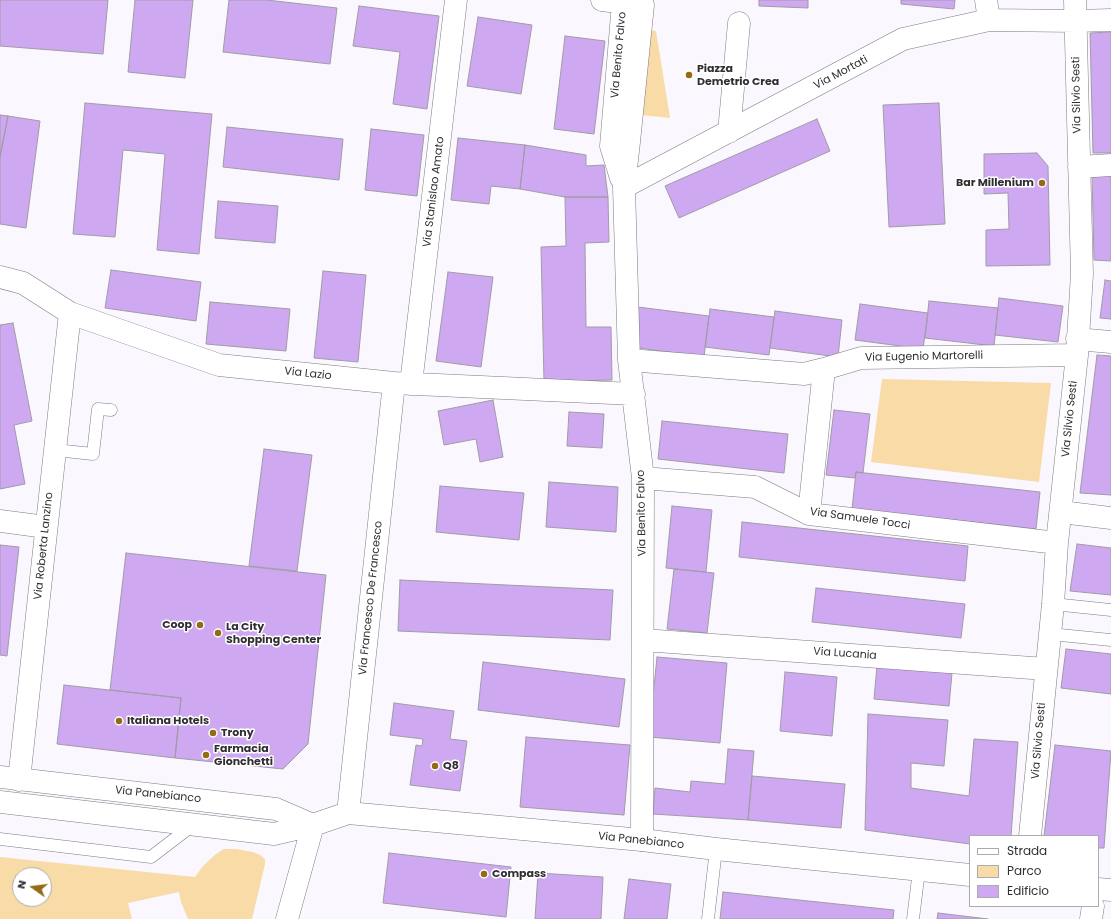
<!DOCTYPE html>
<html>
<head>
<meta charset="utf-8">
<style>
  body { margin:0 }
  #map { position:relative; width:1111px; height:919px; overflow:hidden; background:#faf7fe; font-family:Poppins,sans-serif }
  canvas { display:block }
  .legend { position:absolute; left:969px; top:835px; width:130px; height:72px; box-sizing:border-box; background:#fff; border:1px solid #acabad; margin:0; padding:5px 7px; list-style:none; font-size:12px; color:#302e31 }
  .legend li { display:flex; align-items:center; gap:8px; height:20px }
  .legend b { width:20px; border:1px solid #acabad }
  .north { position:absolute; left:12px; top:867px; width:40px; height:40px; box-sizing:border-box; background:#fff; border:1px solid #acabad; border-radius:50%; rotate:284deg; font-size:11px; font-weight:700; line-height:16px; text-align:center; color:#302e31 }
  .north::after { content:''; display:block; margin:auto; width:14px; height:18px; background:#926b13; clip-path:polygon(50% 0,100% 100%,50% 72%,0 100%) }
</style>
</head>
<body>
<div id="map">
<canvas width="1111" height="919"></canvas>
<ul class="legend">
<li><b style="height:5px;background:#fff"></b>Strada</li>
<li><b style="height:11px;background:#f8dba7"></b>Parco</li>
<li><b style="height:11px;background:#cea8f0"></b>Edificio</li>
</ul>
<div class="north">N</div>
</div>
<script>
const context = document.querySelector('canvas').getContext('2d');
context.lineJoin = 'round';
function fill(path, color) {
  context.fillStyle = color;
  context.fill(path, 'evenodd');
}
function toPath(rows) {
  const path = new Path2D();
  for (const r of rows) {
    path.moveTo(r[0], r[1]);
    for (let i = 2; i < r.length; i += 2) path.lineTo(r[i], r[i + 1]);
  }
  return path;
}
function stroke(path, color, width, dash) {
  context.strokeStyle = color;
  context.lineWidth = width;
  context.lineCap = dash ? 'butt' : 'round';
  context.setLineDash(dash || []);
  context.stroke(path);
}
function drawText(font, color, halo, rows, align = 'center') {
  context.font = font + ' Poppins,sans-serif';
  context.lineWidth = 3;
  context.setLineDash([]);
  context.textBaseline = 'middle';
  context.strokeStyle = halo;
  context.fillStyle = color;
  for (const [text, x, y, turn = 0] of rows) {
    context.save();
    context.translate(x, y);
    context.rotate((+turn || 0) * Math.PI / 180);
    context.textAlign = isNaN(turn) ? turn : align;
    if (halo) context.strokeText(text, 0, 0);
    context.fillText(text, 0, 0);
    context.restore();
  }
}
fill(toPath([
  [649,30,656,31,670,118,641,115],
  [882,379,1051,383,1039,482,871,462],
  [224,849,236,849,253,852,260,855,265,859,265,864,252,919,188,919,181,902,179,892,128,903,132,919,0,919,0,857,195,877,203,866,216,854],
  [20,875,44,875,44,899,20,899]
]), '#f8dba7');
const building = toPath([
  [0,0,108,0,103,54,0,46,0,0],
  [135,0,193,0,185,78,128,72,135,0],
  [229,0,267,0,337,8,330,64,223,52,229,0],
  [759,0,808,0,808,8,759,6,759,0],
  [901,0,955,0,954,9,901,4,901,0],
  [359,6,439,16,427,109,393,104,400,52,353,46,359,6],
  [478,17,532,25,521,94,467,86,478,17],
  [1111,32,1111,153,1093,153,1090,33,1111,32],
  [565,36,605,41,594,134,554,129,565,36],
  [85,103,212,114,199,254,157,250,165,154,123,150,115,237,73,234,85,103],
  [939,103,945,224,889,227,883,105,939,103],
  [0,115,8,116,0,157,0,115],
  [8,116,40,121,26,228,0,224,0,157,8,116],
  [817,119,830,151,679,218,665,186,817,119],
  [227,127,343,139,339,180,223,167,227,127],
  [371,129,424,135,417,196,365,190,371,129],
  [458,138,525,145,520,189,491,186,489,204,451,200,458,138],
  [525,145,586,155,586,166,604,165,608,197,565,197,520,189,525,145],
  [1037,153,1048,166,1050,265,986,266,986,230,1009,229,1008,193,984,194,984,154,1037,153],
  [1092,174,1111,175,1111,261,1094,260,1092,174],
  [565,197,608,197,609,242,585,243,586,327,611,327,612,380,544,382,541,247,566,246,565,197],
  [218,201,278,206,275,243,215,238,218,201],
  [111,270,201,282,196,321,105,308,111,270],
  [323,271,366,275,358,362,314,358,323,271],
  [448,272,493,277,481,367,436,361,448,272],
  [1105,280,1111,281,1111,319,1100,318,1105,280],
  [999,298,1063,306,1058,342,995,335,999,298],
  [929,301,998,308,994,346,925,338,929,301],
  [210,302,290,309,286,351,206,344,210,302],
  [860,304,928,313,923,349,855,340,860,304],
  [638,307,709,316,704,357,632,347,638,307],
  [710,309,774,317,769,355,705,347,710,309],
  [775,311,842,320,838,357,770,348,775,311],
  [13,323,32,421,14,425,25,484,0,489,0,325,13,323],
  [1097,355,1111,356,1111,495,1080,493,1097,355],
  [493,400,503,457,480,462,476,439,444,445,438,411,493,400],
  [834,410,870,414,863,473,856,472,855,478,826,475,834,410],
  [569,412,604,414,602,448,567,446,569,412],
  [662,421,788,434,784,473,658,459,662,421],
  [264,449,312,455,297,571,249,566,264,449],
  [856,472,1040,492,1036,529,852,509,856,472],
  [549,482,618,487,616,532,546,527,549,482],
  [440,486,524,493,519,540,436,532,440,486],
  [672,506,712,510,706,572,666,568,672,506],
  [742,522,968,546,965,581,739,557,742,522],
  [1077,544,1111,548,1111,595,1070,591,1077,544],
  [0,545,19,547,7,656,0,655,0,545],
  [126,553,326,575,308,744,283,769,175,758,181,698,110,690,126,553],
  [674,569,714,573,707,633,667,629,674,569],
  [400,580,613,590,610,640,398,631,400,580],
  [816,588,965,604,961,638,812,622,816,588],
  [1066,649,1111,654,1111,694,1061,688,1066,649],
  [657,657,727,663,720,743,649,737,657,657],
  [483,662,625,679,619,727,478,710,483,662],
  [877,666,952,673,949,706,874,699,877,666],
  [785,672,837,677,832,736,780,731,785,672],
  [64,685,181,698,175,758,57,744,64,685],
  [394,703,454,711,450,739,467,741,460,791,410,785,416,745,422,746,423,739,390,735,394,703],
  [868,714,948,720,944,766,911,763,911,788,969,796,974,739,1018,742,1011,836,970,836,970,844,865,830,868,714],
  [526,737,630,745,624,815,520,807,526,737],
  [1055,745,1111,751,1104,848,1098,848,1098,836,1044,836,1055,745],
  [728,749,754,751,748,820,653,814,655,788,690,792,691,781,725,784,728,749],
  [752,776,845,784,841,828,748,820,752,776],
  [389,853,511,867,506,917,383,903,389,853],
  [538,873,603,877,601,919,535,919,538,873],
  [629,879,671,884,667,919,624,919,629,879],
  [723,892,894,910,893,919,720,919,723,892],
  [938,913,988,919,937,919,938,913]
]);
fill(building, '#cea8f0');
stroke(building, '#a09ca5', 1);
const lane = toPath([
  [55,450,93,454,98,409,111,410],
  [1053,604,1111,610],
  [1050,634,1111,640],
  [0,839,151,857,193,825],
  [708,919,716,849],
  [913,919,919,870]
]);
const street = toPath([
  [602,0,643,5,629,142,624,187,629,360,643,478,642,840],
  [986,0,989,20],
  [729,132,739,23],
  [1079,167,1111,165],
  [621,178,611,146,623,3],
  [624,187,903,39,989,20,1076,21,1111,20],
  [0,277,23,283,70,313,219,365,394,383,634,394],
  [1077,339,1111,342],
  [629,360,804,374,824,369,861,358,1077,355],
  [411,384,456,0],
  [643,478,755,487,809,514,1057,543],
  [1061,512,1111,518],
  [809,514,824,369],
  [0,521,46,527],
  [643,640,1046,669],
  [19,780,70,313],
  [348,813,394,383],
  [1030,836,1053,604,1057,543,1077,355,1082,274,1075,0],
  [1091,919,1093,906]
]);
const secondary = toPath([
  [0,777,276,809,313,825],
  [0,802,274,834,313,825,348,813,642,840,716,849,970,875],
  [1098,889,1111,890],
  [287,919,313,825]
]);
stroke(lane, '#7e7a82', 13);
stroke(street, '#7e7a82', 23);
stroke(secondary, '#7e7a82', 23);
stroke(lane, '#fff', 12);
stroke(street, '#fff', 22);
stroke(secondary, '#fff', 22);
for (const [x, y, r, color] of [
  [689,75,4,"#926b13"],
  [1042,183,4,"#926b13"],
  [200,625,4,"#926b13"],
  [218,633,4,"#926b13"],
  [119,721,4,"#926b13"],
  [213,733,4,"#926b13"],
  [206,755,4,"#926b13"],
  [435,766,4,"#926b13"],
  [484,874,4,"#926b13"]
]) {
  const dot = new Path2D();
  dot.arc(x, y, r, 0, 2 * Math.PI);
  context.fillStyle = color;
  context.fill(dot);
  stroke(dot, '#fff', 1.5);
}
drawText('11px', '#302e31', '#fff', [
  ["Via Benito Falvo",619,55,-85],
  ["Via Mortati",841,73,-28],
  ["Via Silvio Sesti",1077,95,-91],
  ["Via Stanislao Amato",434,192,-83],
  ["Via Eugenio Martorelli",924,357,-1],
  ["Via Lazio",308,374,6],
  ["Via Silvio Sesti",1070,419,-84],
  ["Via Benito Falvo",642,513,-91],
  ["Via Samuele Tocci",860,519,8],
  ["Via Roberta Lanzino",44,546,-84],
  ["Via Francesco De Francesco",371,598,-84],
  ["Via Lucania",845,654,4],
  ["Via Silvio Sesti",1039,741,-85],
  ["Via Panebianco",158,795,6],
  ["Via Panebianco",641,841,6]
]);
drawText('bold 11px', '#302e31', '#fff', [
  ["Piazza",697,69],
  ["Demetrio Crea",697,82],
  ["Bar Millenium",1034,183,"right"],
  ["Coop",192,625,"right"],
  ["La City",226,627],
  ["Shopping Center",226,640],
  ["Italiana Hotels",127,721],
  ["Trony",221,733],
  ["Farmacia",214,749],
  ["Gionchetti",214,762],
  ["Q8",443,766],
  ["Compass",492,874]
], 'left');
</script>
</body>
</html>
